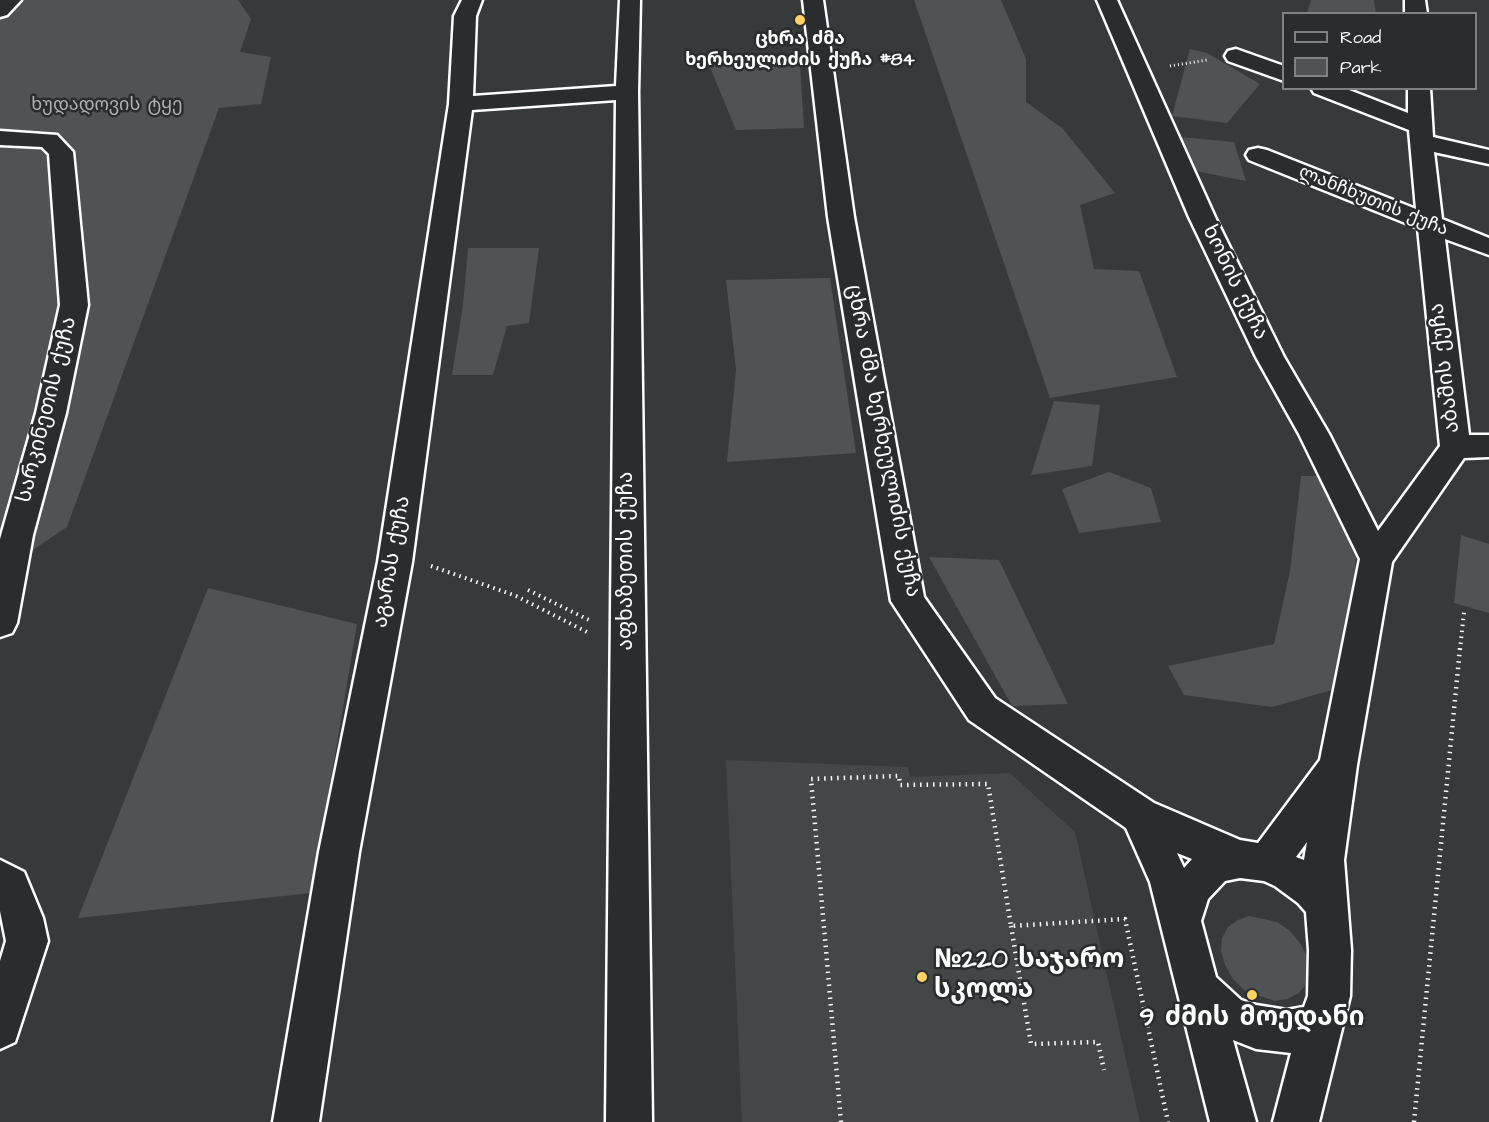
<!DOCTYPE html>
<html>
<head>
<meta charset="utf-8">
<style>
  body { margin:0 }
  #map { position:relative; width:1489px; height:1122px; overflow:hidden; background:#373a3b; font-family:"Architects Daughter",sans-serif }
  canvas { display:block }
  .legend { position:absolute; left:1282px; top:12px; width:195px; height:78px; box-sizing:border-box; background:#2a2d2e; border:2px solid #7f8182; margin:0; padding:8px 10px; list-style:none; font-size:18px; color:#fff }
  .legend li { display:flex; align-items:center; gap:12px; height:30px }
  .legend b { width:30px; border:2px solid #7f8182 }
</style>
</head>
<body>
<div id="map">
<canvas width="1489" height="1122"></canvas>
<ul class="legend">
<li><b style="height:8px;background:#2a2d2e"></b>Road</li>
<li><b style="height:16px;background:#505354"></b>Park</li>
</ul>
</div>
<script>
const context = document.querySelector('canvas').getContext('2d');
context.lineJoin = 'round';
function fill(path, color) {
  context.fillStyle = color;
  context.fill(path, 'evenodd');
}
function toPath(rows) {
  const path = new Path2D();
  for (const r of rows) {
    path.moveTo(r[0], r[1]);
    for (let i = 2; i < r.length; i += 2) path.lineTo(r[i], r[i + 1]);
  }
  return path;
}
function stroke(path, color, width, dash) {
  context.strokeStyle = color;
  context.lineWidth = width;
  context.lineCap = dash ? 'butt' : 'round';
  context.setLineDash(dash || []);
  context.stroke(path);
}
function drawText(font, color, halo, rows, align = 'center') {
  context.font = font + ' "Architects Daughter","Noto Sans Georgian",sans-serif';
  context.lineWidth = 5;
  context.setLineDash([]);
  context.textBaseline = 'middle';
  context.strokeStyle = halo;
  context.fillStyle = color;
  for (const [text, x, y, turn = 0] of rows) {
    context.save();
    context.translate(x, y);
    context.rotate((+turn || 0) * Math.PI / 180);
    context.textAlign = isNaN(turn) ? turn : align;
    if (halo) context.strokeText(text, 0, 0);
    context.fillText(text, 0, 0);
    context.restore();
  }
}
fill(toPath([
  [726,760,908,767,910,777,1010,773,1075,832,1140,1122,742,1122]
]), '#444748');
fill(toPath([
  [0,0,238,0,251,19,240,52,271,57,261,104,219,108,67,527,0,572],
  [914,0,1001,0,1026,59,1026,102,1063,129,1115,193,1080,205,1094,269,1139,271,1177,377,1050,398],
  [1311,0,1374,0,1376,13,1307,13],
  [1190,49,1207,53,1260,84,1227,123,1172,116],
  [709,65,800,65,804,128,736,130],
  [1180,137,1234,142,1246,181,1191,170],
  [468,248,539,248,529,323,507,326,493,375,452,375,463,305],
  [830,278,856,453,727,462,736,370,726,280],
  [1054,401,1100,405,1092,466,1031,475],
  [1109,472,1151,488,1161,522,1079,533,1062,489],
  [1301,476,1325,476,1357,545,1346,686,1272,707,1184,695,1168,666,1274,644,1290,571],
  [1461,535,1489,544,1489,613,1454,603],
  [929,557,999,560,1068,704,1012,706],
  [208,588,357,624,312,893,78,918],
  [1249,916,1277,922,1290,931,1300,943,1307,956,1309,971,1307,983,1299,993,1287,999,1274,1001,1244,990,1233,979,1225,965,1221,951,1222,938,1228,927,1238,920]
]), '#505354');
const minor = toPath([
  [0,0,21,0,7,15,0,17,0,0],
  [462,0,482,0,476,16,473,96,616,86,620,0,640,0,638,92,652,1122,606,1122,616,100,472,110,412,562,359,852,319,1122,273,1122,319,852,378,562,449,104,454,16,462,0],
  [803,0,823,0,854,217,924,597,995,698,1154,803,1240,840,1258,843,1320,760,1360,559,1299,434,1256,357,1189,217,1097,0,1117,0,1215,217,1284,357,1329,434,1378,531,1440,446,1418,228,1249,160,1246,155,1249,150,1258,148,1267,150,1416,209,1409,130,1314,93,1311,88,1344,88,1408,113,1408,88,1430,88,1433,137,1489,150,1489,164,1434,152,1442,219,1489,238,1489,255,1445,239,1469,435,1489,435,1489,457,1464,458,1392,562,1357,765,1344,860,1351,950,1350,996,1319,1122,1273,1122,1291,1053,1256,1049,1233,1040,1256,1122,1210,1122,1150,882,1126,828,969,720,891,601,828,217,803,0],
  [1307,842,1304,860,1296,857,1307,842],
  [1177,853,1192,859,1184,868,1177,853],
  [1240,878,1264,881,1275,886,1298,903,1306,912,1309,950,1308,996,1304,1007,1287,1010,1256,1005,1241,1000,1216,977,1201,921,1208,899,1225,881,1240,878],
  [1405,0,1425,0,1427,14,1405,14,1405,0],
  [1236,49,1284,66,1284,81,1228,61,1225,56,1228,51,1236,49],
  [0,131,57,135,73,152,88,305,66,413,33,535,17,623,12,633,0,637,0,539,36,413,60,305,49,154,42,147,0,145,0,131],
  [0,860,24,872,43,918,48,941,15,1042,0,1049,0,961,6,941,0,911,0,860]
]);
stroke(minor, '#fff', 5);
stroke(toPath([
  [1170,66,1207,60]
]), '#fff', 3, [1, 3]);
stroke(toPath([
  [431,566,516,596,589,633],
  [528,590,589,620],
  [1460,650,1464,612]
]), '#fff', 4, [1.5, 4.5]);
stroke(toPath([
  [1011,926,1031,1044,1098,1042,1104,1070],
  [841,1122,811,779,899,776,900,785,988,784,1011,926,1125,919,1168,1122],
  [1414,1122,1460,648]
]), '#fff', 4.5, [1.5, 5]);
fill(minor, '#2a2d2e');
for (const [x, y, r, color] of [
  [800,20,6,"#ffd166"],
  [922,977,6,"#ffd166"],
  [1252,995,6,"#ffd166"]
]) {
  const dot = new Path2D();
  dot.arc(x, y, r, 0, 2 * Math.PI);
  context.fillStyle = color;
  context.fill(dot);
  stroke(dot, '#2a2d2e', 2);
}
drawText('bold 18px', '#fff', '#2a2d2e', [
  ["ცხრა ძმა",800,40],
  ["ხერხეულიძის ქუჩა #84",800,61]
]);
drawText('18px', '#b0b2b2', '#2a2d2e', [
  ["ხუდადოვის ტყე",107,106]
]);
drawText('18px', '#fff', '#2a2d2e', [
  ["ლანჩხუთის ქუჩა",1373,202,22]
]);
drawText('21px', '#fff', '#2a2d2e', [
  ["ხონის ქუჩა",1234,283,64],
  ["აბაშის ქუჩა",1446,368,-97],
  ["სარკინეთის ქუჩა",48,410,-76],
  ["ცხრა ძმა ხერხეულიძის ქუჩა",882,441,79],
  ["აფხაზეთის ქუჩა",628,561,-90],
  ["აგარას ქუჩა",393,562,-80]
]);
drawText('bold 26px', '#fff', '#2a2d2e', [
  ["№220 საჯარო",934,962],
  ["სკოლა",934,992],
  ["9 ძმის მოედანი",1252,1020,"center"]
], 'left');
</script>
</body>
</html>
